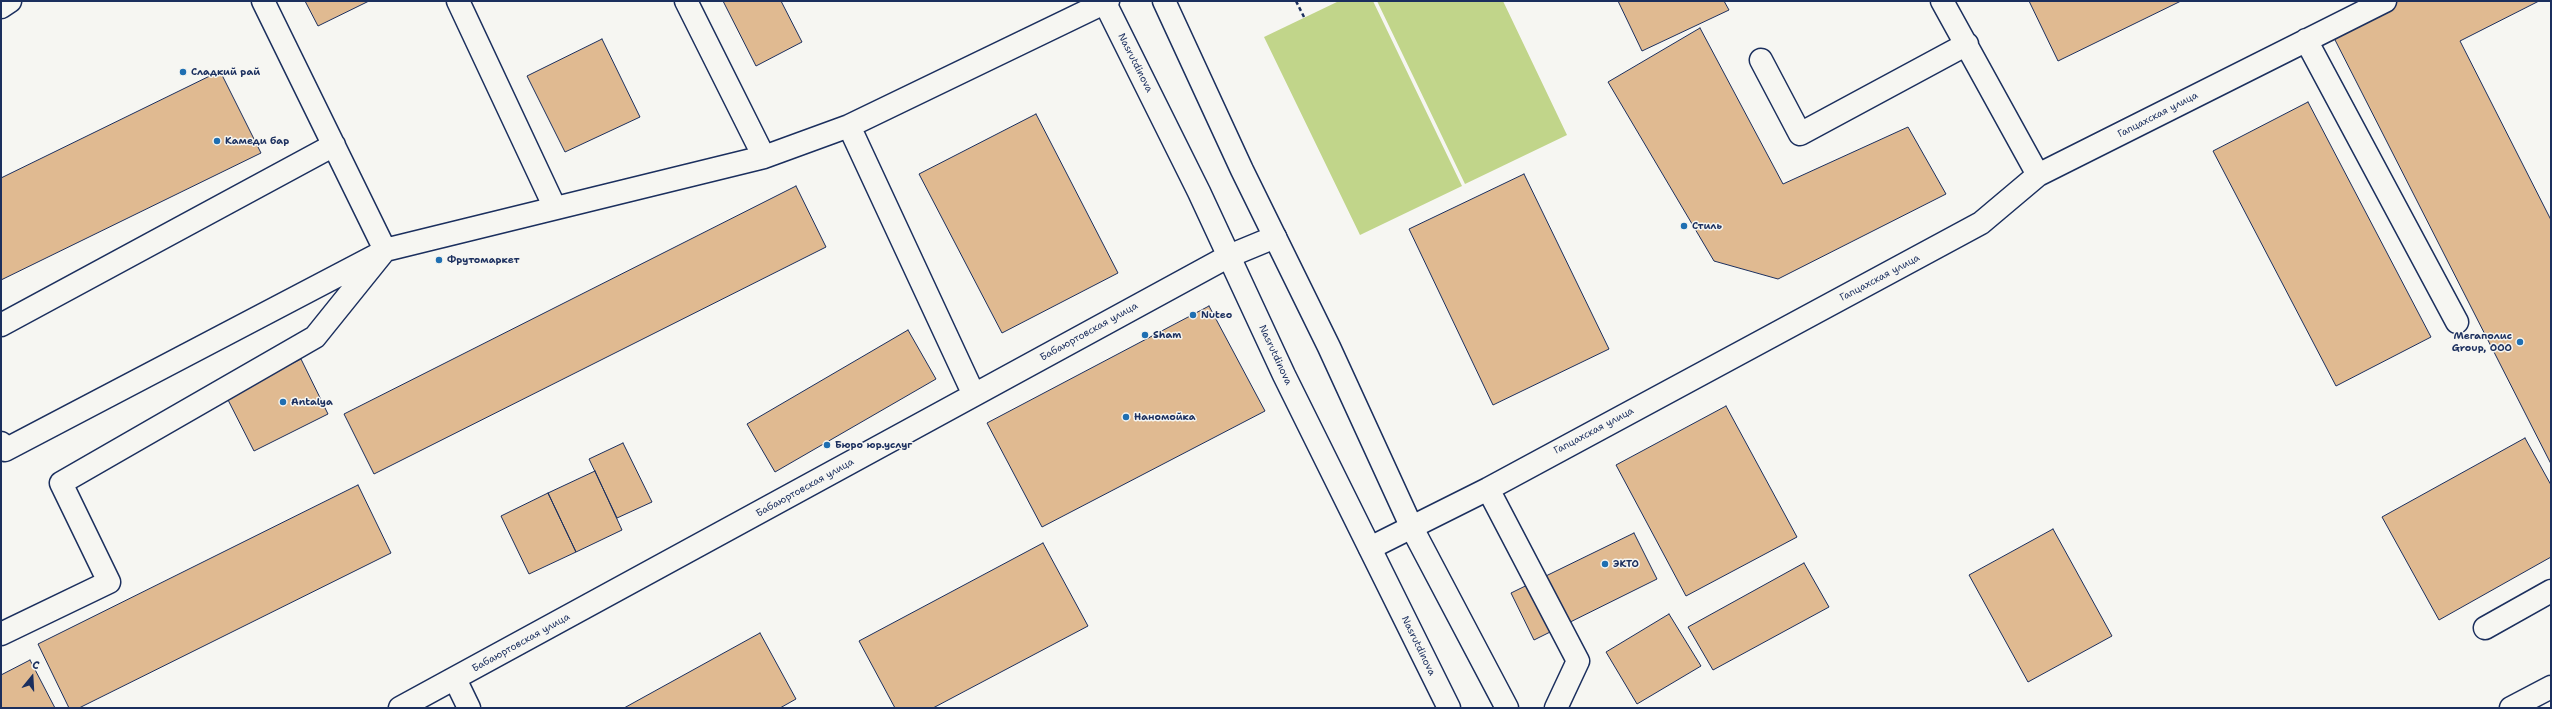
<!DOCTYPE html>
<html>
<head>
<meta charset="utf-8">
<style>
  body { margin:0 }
  #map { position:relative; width:2552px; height:709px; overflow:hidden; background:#f6f6f2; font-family:"Shantell Sans",sans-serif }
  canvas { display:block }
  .frame { position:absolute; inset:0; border:2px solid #1b2f5e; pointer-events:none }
  .north { position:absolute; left:12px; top:657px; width:40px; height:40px; -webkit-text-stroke:3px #f6f6f2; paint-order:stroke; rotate:18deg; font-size:11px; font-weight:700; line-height:16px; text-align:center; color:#1b2f5e }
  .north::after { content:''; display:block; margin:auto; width:14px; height:18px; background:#1b2f5e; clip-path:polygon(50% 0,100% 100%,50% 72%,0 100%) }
</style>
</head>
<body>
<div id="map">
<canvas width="2552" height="709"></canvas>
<div class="frame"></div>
<div class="north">С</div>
</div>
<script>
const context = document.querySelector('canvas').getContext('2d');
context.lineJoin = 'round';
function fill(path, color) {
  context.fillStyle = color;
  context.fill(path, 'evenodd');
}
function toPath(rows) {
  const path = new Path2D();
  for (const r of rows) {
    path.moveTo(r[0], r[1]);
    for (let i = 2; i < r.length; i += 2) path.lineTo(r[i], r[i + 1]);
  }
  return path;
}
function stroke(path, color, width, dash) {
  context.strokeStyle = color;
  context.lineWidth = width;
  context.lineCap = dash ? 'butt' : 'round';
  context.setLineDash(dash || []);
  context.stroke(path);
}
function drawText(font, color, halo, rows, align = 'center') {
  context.font = font + ' "Shantell Sans",sans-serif';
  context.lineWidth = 3;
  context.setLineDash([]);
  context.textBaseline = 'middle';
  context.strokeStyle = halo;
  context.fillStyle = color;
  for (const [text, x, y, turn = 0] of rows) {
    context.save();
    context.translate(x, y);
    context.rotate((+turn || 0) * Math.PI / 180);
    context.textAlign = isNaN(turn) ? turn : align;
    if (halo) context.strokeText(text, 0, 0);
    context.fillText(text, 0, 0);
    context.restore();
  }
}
fill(toPath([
  [1339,1,1373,1,1462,186,1360,235,1264,37],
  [1377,1,1503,1,1567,135,1465,184]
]), '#c1d58a');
const building = toPath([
  [305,1,369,1,318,26,305,1],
  [723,1,781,1,802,42,756,66,723,1],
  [1618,1,1724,1,1729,10,1642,51,1618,1],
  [2029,1,2181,1,2058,61,2029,1],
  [2397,1,2539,1,2460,41,2551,220,2551,464,2332,34,2397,1],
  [1700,28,1783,184,1908,127,1946,194,1778,279,1714,261,1608,82,1700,28],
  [602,39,640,117,565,152,527,76,602,39],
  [220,71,261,153,1,280,1,178,220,71],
  [2308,102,2431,337,2336,386,2213,151,2308,102],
  [1036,114,1118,273,1002,333,919,174,1036,114],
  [1524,174,1609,349,1493,405,1409,229,1524,174],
  [796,186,826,247,374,474,344,414,796,186],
  [1209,306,1265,411,1042,527,987,423,1209,306],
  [908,330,936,379,775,472,747,424,908,330],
  [301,359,328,414,254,451,226,396,301,359],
  [1726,406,1797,537,1686,596,1616,465,1726,406],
  [2525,438,2551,485,2551,557,2439,620,2382,517,2525,438],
  [623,443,652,502,617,518,589,459,623,443],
  [595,471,622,530,576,552,548,493,595,471],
  [358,485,391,553,79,708,69,708,38,644,358,485],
  [548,493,576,552,529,574,501,516,548,493],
  [2053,529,2112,636,2028,682,1969,575,2053,529],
  [1634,533,1657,579,1534,640,1511,593,1634,533],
  [1043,543,1088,626,933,708,895,708,859,641,1043,543],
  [1804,563,1829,607,1713,670,1688,627,1804,563],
  [1669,614,1701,666,1637,704,1606,652,1669,614],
  [760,633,796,699,780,708,624,708,760,633],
  [30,660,55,708,1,708,1,675,30,660]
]);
fill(building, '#e0ba91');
stroke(building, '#1b2f5e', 1);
const minor = toPath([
  [263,1,385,250,764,157,849,126,1108,1],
  [458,1,555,208],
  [686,1,764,157],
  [1942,1,2038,175],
  [1,7,10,1],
  [2306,40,2457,322],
  [1761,60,1800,134,1967,44],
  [849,126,974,395],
  [1,325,334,145],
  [1,443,5,450,377,255],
  [1488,489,1578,661,1556,708],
  [1370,548,1488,489,1981,223,2038,175,2385,1],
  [2485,628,2551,591],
  [1,634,109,582,61,483,315,337,385,250],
  [455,679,469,708],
  [400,708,1229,256,1275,237],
  [2511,708,2551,687]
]);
const major = toPath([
  [1104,1,1199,192,1284,375,1449,708],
  [1164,1,1242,170,1329,347,1412,528,1507,708]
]);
stroke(minor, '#1b2f5e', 25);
stroke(major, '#1b2f5e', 25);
stroke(toPath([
  [1296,1,1304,17]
]), '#1b2f5e', 2.5, [4, 3]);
stroke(minor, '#f6f6f2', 22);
stroke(major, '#f6f6f2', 22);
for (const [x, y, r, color] of [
  [183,72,4,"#1f6fb2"],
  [217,141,4,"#1f6fb2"],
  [1684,226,4,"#1f6fb2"],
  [439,260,4,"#1f6fb2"],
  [1193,315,4,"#1f6fb2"],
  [1145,335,4,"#1f6fb2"],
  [2520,342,4,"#1f6fb2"],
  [283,402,4,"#1f6fb2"],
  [1126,417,4,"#1f6fb2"],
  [827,445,4,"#1f6fb2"],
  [1605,564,4,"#1f6fb2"]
]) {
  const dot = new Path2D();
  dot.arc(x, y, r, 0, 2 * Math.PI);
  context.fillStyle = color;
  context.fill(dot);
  stroke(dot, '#f6f6f2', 1.5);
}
drawText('10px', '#1b2f5e', '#f6f6f2', [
  ["Nasrutdinova",1135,63,63],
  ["Гапцахская улица",2158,115,-27],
  ["Гапцахская улица",1880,278,-28],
  ["Бабаюртовская улица",1089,332,-29],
  ["Nasrutdinova",1275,355,65],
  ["Гапцахская улица",1594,431,-28],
  ["Бабаюртовская улица",805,488,-29],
  ["Бабаюртовская улица",521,643,-29],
  ["Nasrutdinova",1418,646,64]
]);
drawText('bold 10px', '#1b2f5e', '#f6f6f2', [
  ["Сладкий рай",191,72],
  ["Камеди бар",225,141],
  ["Стиль",1692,226],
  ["Фрутомаркет",447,260],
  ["Nuteo",1201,315],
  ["Sham",1153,335],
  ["Мегаполис",2512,336,"right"],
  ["Group, ООО",2512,348,"right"],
  ["Antalya",291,402],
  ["Наномойка",1134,417],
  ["Бюро юр.услуг",835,445],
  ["ЭКТО",1613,564]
], 'left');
</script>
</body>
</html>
